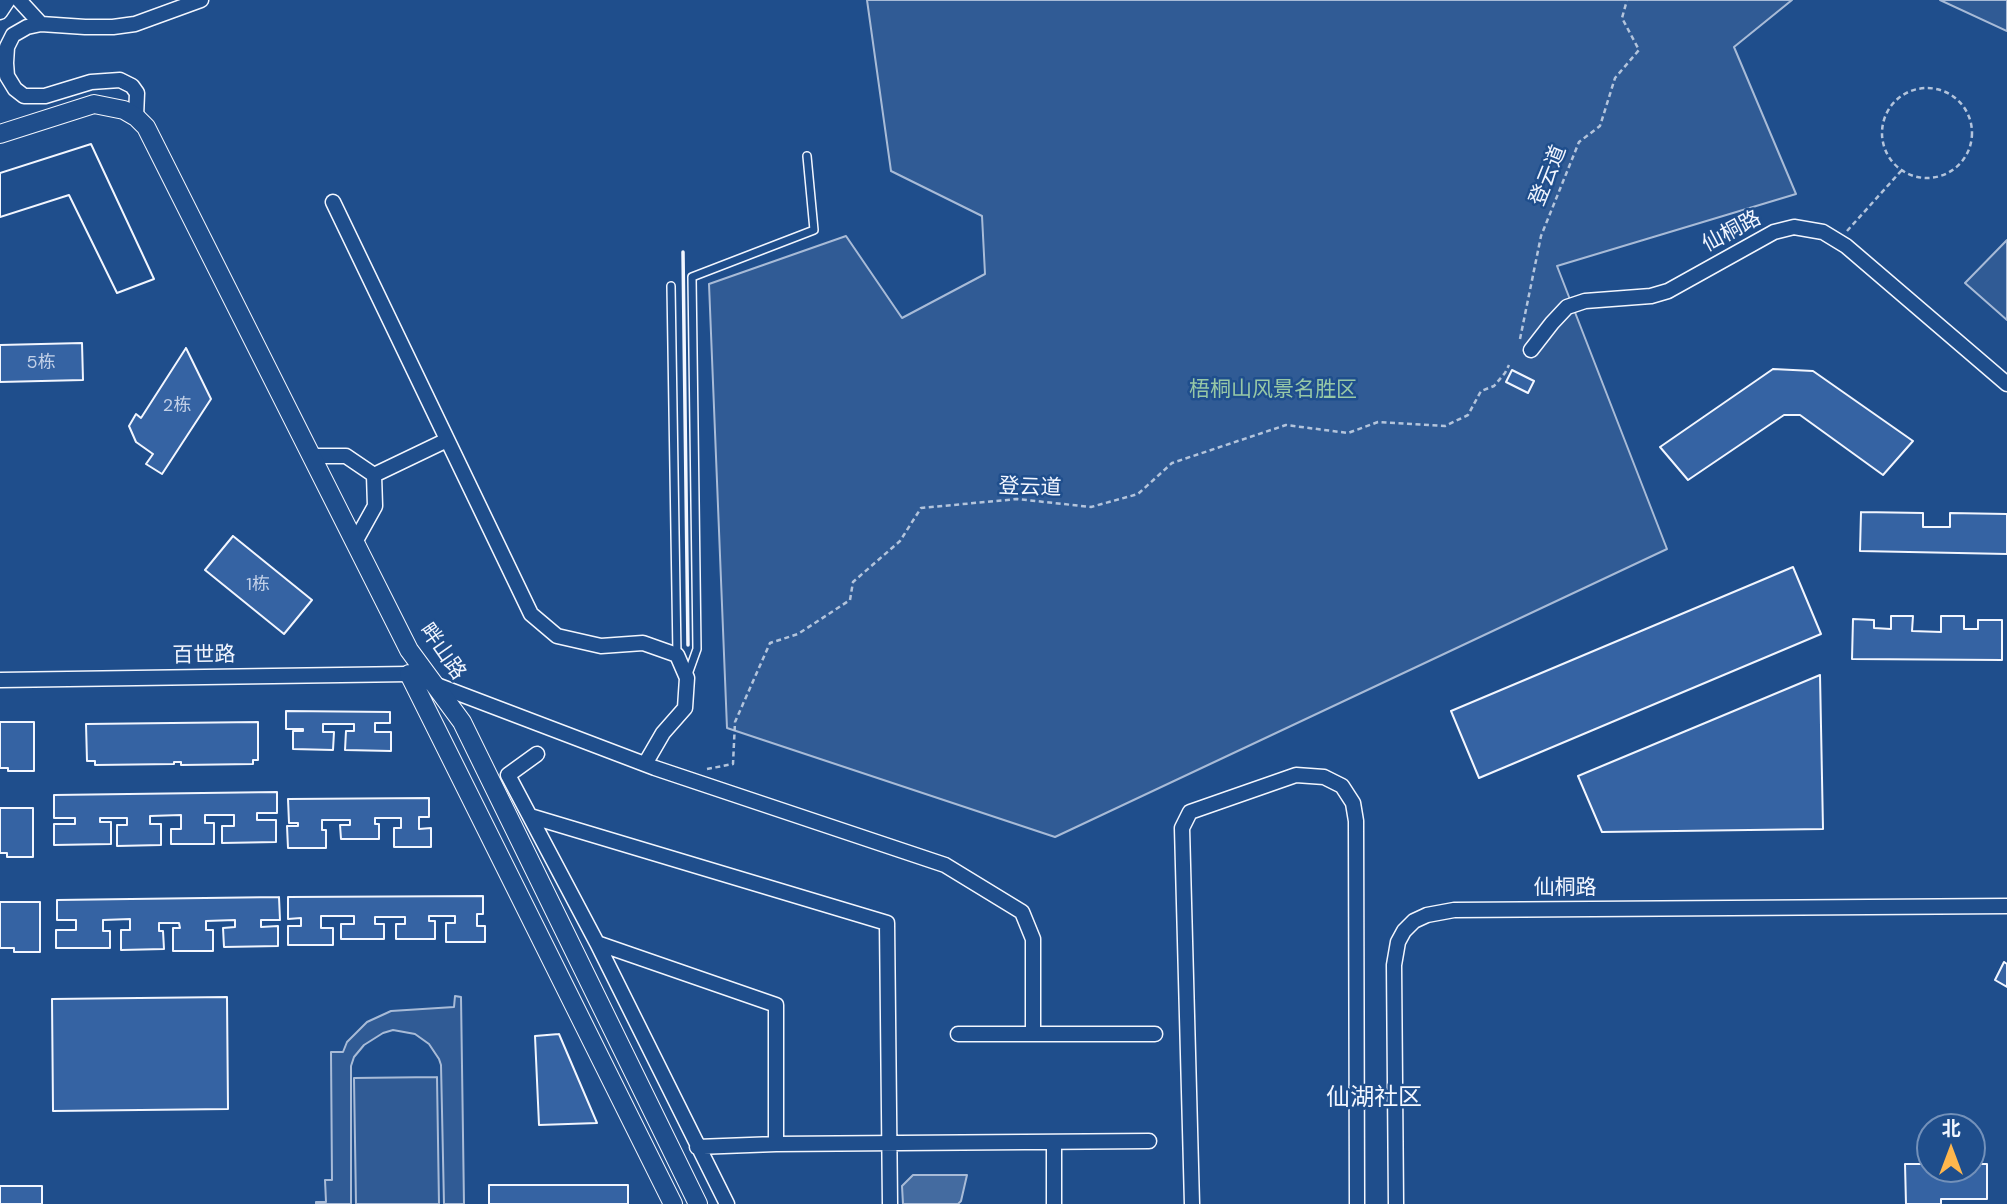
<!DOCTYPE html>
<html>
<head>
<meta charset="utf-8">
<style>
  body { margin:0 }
  #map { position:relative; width:2007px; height:1204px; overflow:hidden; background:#1f4e8c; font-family:"DM Sans","Noto Sans SC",sans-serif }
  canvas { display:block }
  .north { position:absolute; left:1916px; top:1113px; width:70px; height:70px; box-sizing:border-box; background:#1f4e8c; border:2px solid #7391ba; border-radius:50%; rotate:0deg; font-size:19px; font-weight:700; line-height:28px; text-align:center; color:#f2f6ff }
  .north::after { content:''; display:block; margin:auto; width:24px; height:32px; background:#ffb74d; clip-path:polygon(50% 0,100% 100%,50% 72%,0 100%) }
</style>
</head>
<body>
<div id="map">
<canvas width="2007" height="1204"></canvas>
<div class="north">北</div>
</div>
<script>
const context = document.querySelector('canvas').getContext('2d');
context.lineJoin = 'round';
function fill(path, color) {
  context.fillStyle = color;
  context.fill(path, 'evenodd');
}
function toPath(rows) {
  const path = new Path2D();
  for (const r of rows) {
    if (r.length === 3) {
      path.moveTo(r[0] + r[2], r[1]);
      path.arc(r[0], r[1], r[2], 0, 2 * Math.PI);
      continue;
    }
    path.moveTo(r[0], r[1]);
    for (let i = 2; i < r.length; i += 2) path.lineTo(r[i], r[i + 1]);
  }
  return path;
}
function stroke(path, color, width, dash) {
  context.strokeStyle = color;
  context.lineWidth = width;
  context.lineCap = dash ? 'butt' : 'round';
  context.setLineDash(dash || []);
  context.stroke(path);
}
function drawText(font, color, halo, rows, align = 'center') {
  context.font = font + ' "DM Sans","Noto Sans SC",sans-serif';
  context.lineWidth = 5;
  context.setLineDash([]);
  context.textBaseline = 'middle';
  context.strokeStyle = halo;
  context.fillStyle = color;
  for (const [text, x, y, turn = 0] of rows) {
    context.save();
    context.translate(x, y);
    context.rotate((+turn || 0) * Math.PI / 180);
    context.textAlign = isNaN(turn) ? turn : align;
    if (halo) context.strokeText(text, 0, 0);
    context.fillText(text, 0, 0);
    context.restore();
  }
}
const built = toPath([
  [867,0,1792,0,1734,47,1796,194,1557,266,1667,549,1055,837,727,728,709,284,846,236,902,318,985,274,982,216,891,171,867,0],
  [1940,0,2007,0,2007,31,1940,0],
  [2007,240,2007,320,1965,283,2007,240],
  [455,996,461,997,464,1204,444,1204,441,1065,439,1059,429,1044,415,1034,393,1030,383,1033,364,1045,354,1057,351,1066,351,1204,316,1204,316,1202,326,1202,325,1180,332,1180,331,1052,343,1052,347,1042,367,1022,391,1011,454,1007,455,996],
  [437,1077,439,1204,356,1204,354,1078,437,1077]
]);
fill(built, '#305b95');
stroke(built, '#a8bbd7', 2);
const water = toPath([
  [913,1175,967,1175,961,1201,958,1204,903,1204,902,1186,913,1175]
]);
fill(water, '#446ba0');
stroke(water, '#a8bbd7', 2);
const building = toPath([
  [91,144,154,279,117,293,69,195,0,217,0,173,91,144],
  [91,144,154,279,117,293,69,195,0,217,0,173,91,144],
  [82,343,83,380,0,382,0,345,82,343],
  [186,348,211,399,162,474,146,464,153,454,136,442,129,426,136,414,141,418,186,348],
  [1773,369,1813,371,1913,441,1883,475,1800,415,1784,415,1688,480,1660,447,1773,369],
  [1512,370,1534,381,1528,393,1506,382,1512,370],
  [1861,512,1923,513,1923,527,1950,527,1950,513,2007,514,2007,554,1860,551,1861,512],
  [233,536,312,600,284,634,205,570,233,536],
  [1793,567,1821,634,1479,778,1451,711,1793,567],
  [1891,616,1913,616,1912,631,1941,632,1941,616,1964,616,1964,629,1978,629,1978,620,2002,620,2002,660,1852,659,1853,619,1874,620,1874,628,1891,629,1891,616],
  [1820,675,1823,829,1602,832,1578,776,1820,675],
  [286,711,390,712,390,723,375,723,375,732,391,732,391,751,345,750,346,731,354,731,354,724,323,724,323,732,334,732,333,750,293,749,293,731,303,731,303,729,286,729,286,711],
  [0,722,34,722,34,771,8,771,8,768,0,768,0,722],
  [258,722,258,760,253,760,253,764,181,765,181,762,174,762,174,764,95,765,95,761,87,761,86,724,258,722],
  [277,792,277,813,257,813,257,820,276,820,276,842,222,843,222,826,234,826,234,815,205,815,205,823,214,823,214,844,171,844,171,829,181,829,181,815,150,816,150,824,161,824,161,845,117,846,117,825,127,825,127,818,100,818,100,822,111,822,111,844,54,845,54,824,75,824,75,818,54,818,54,795,277,792],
  [429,798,429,817,419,817,419,829,431,828,431,847,394,847,394,828,401,828,401,818,375,818,375,824,379,824,379,839,341,839,340,825,350,825,350,820,322,820,322,830,326,830,326,848,288,848,287,826,298,826,298,823,289,823,288,799,429,798],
  [0,808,33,808,33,857,7,857,7,853,0,853,0,808],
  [483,896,483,914,477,914,477,926,485,926,485,942,446,942,446,923,455,923,455,916,429,916,429,921,435,921,435,939,396,939,396,924,405,924,405,917,375,917,375,924,384,924,384,939,341,939,341,924,354,924,354,916,321,916,321,928,333,928,333,945,288,945,288,926,301,926,301,918,288,919,288,897,483,896],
  [279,897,280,920,261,920,261,927,278,926,278,946,224,947,223,928,235,927,235,920,206,921,206,930,213,930,213,951,173,951,173,928,180,928,179,923,159,923,159,931,163,931,164,949,121,950,121,930,130,930,130,919,103,920,103,931,110,931,110,948,56,948,56,930,76,930,76,920,57,920,57,900,279,897],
  [0,902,40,902,40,952,14,952,14,948,0,948,0,902],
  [2004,962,2007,964,2007,987,1995,980,2004,962],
  [227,997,228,1109,53,1111,52,999,227,997],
  [559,1034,597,1123,539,1125,535,1036,559,1034],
  [1905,1164,1930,1164,1930,1169,1972,1169,1972,1164,1987,1164,1987,1199,1941,1199,1941,1204,1906,1204,1905,1164],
  [489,1185,628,1185,628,1204,489,1204,489,1185],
  [0,1186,42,1186,42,1204,0,1204,0,1186]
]);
fill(building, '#3563a3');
stroke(building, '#f2f6ff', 2);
const service = toPath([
  [671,286,677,655],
  [687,677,697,649,692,277,814,230,807,156]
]);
const minor = toPath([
  [19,0,41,24],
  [0,12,8,0],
  [136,117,137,93,132,86,120,80,91,82,45,96,24,96,15,89,7,76,6,63,7,47,13,35,27,27,41,24,85,27,113,27,135,24,201,0],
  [333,202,531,614,557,636,601,646,643,643,677,655,687,678,685,708,663,733,645,764],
  [1531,350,1552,323,1567,307,1585,301,1651,296,1668,291,1774,232,1794,227,1823,232,1846,246,2007,384],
  [311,456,346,456,374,475,375,506,355,542],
  [374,475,447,440],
  [0,680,409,674],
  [434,684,655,768,945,865,1022,912,1033,939,1033,1032],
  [537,754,508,775,597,943,727,1204],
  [530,816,887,923,890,1204],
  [597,943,776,1005,776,1144],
  [958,1034,1155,1034],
  [1054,1142,1054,1204],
  [697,1147,776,1144,1149,1141],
  [1192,1204,1182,828,1190,812,1296,775,1324,777,1342,786,1353,803,1356,821,1357,1204],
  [1396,1204,1394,965,1398,942,1404,931,1414,921,1427,915,1454,910,2007,906]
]);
const tertiary = toPath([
  [0,134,94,104,124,110,136,117,146,127,409,650,462,722,698,1204],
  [409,674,673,1204]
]);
stroke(service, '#f2f6ff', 10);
stroke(minor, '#f2f6ff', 17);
stroke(tertiary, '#f2f6ff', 20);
stroke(toPath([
  [1927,133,45],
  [1847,231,1901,171],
  [1520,339,1541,236,1579,142,1600,126,1615,78,1639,50,1622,18,1627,0],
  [707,769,733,764,735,722,770,643,798,634,850,600,853,582,900,541,921,508,1017,499,1091,507,1138,494,1172,463,1286,425,1348,433,1378,422,1445,426,1468,415,1481,391,1494,386,1505,373,1509,365]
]), '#b3c4dc', 2.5, [5, 3.5]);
stroke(service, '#1f4e8c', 7);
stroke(minor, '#1f4e8c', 14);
stroke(tertiary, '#1f4e8c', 18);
stroke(toPath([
  [683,252,688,645]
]), '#f2f6ff', 3.5);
drawText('18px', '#c3d1e8', null, [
  ["5栋",41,363],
  ["2栋",177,406],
  ["1栋",258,585]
]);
drawText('21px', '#f2f6ff', '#1f4e8c', [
  ["登云道",1549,176,-68],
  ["仙桐路",1732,232,-28],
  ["登云道",1030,488,2],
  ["畔山路",442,652,55],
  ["百世路",204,656,-1],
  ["仙桐路",1565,888]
]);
drawText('21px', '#97c8a6', '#1f4e8c', [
  ["梧桐山风景名胜区",1273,390]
]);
drawText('24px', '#f2f6ff', '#1f4e8c', [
  ["仙湖社区",1374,1099]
]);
</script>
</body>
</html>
